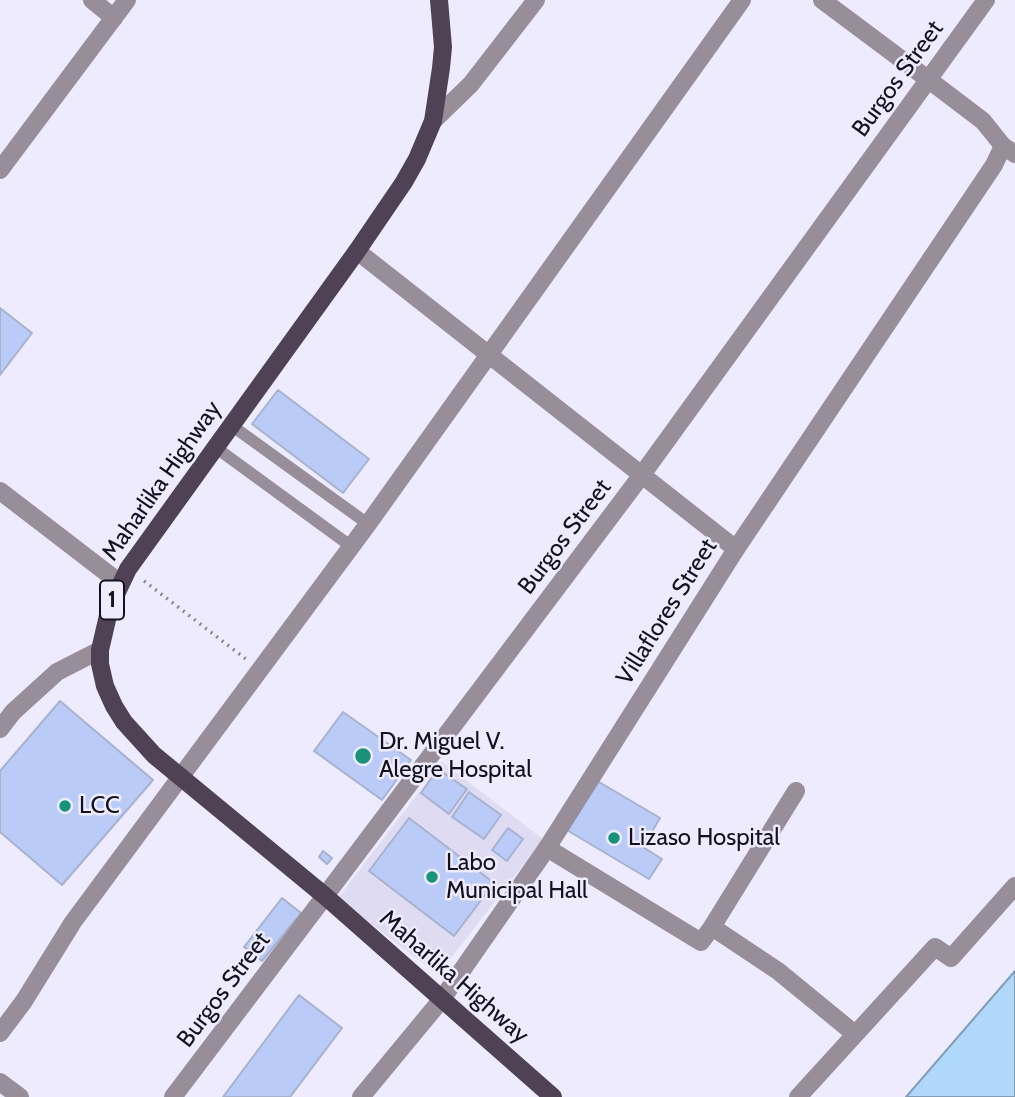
<!DOCTYPE html>
<html>
<head>
<meta charset="utf-8">
<style>
  body { margin:0 }
  canvas { display:block; background:#eeebff }
</style>
</head>
<body>
<canvas width="1015" height="1097"></canvas>
<script>
const context = document.querySelector('canvas').getContext('2d');
context.lineJoin = 'round';
function fill(path, color) {
  context.fillStyle = color;
  context.fill(path, 'evenodd');
}
function toPath(rows) {
  const path = new Path2D();
  for (const r of rows) {
    path.moveTo(r[0], r[1]);
    for (let i = 2; i < r.length; i += 2) path.lineTo(r[i], r[i + 1]);
  }
  return path;
}
function stroke(path, color, width, dash) {
  context.strokeStyle = color;
  context.lineWidth = width;
  context.lineCap = dash ? 'butt' : 'round';
  context.setLineDash(dash || []);
  context.stroke(path);
}
function drawText(font, color, halo, rows, align = 'center') {
  context.font = font + ' Cabin,sans-serif';
  context.lineWidth = 5;
  context.setLineDash([]);
  context.textBaseline = 'middle';
  context.strokeStyle = halo;
  context.fillStyle = color;
  for (const [text, x, y, turn = 0] of rows) {
    context.save();
    context.translate(x, y);
    context.rotate((+turn || 0) * Math.PI / 180);
    context.textAlign = isNaN(turn) ? turn : align;
    if (halo) context.strokeText(text, 0, 0);
    context.fillText(text, 0, 0);
    context.restore();
  }
}
fill(toPath([
  [442,762,543,839,438,975,338,898]
]), '#dfdbf2');
const water = toPath([
  [1015,971,1015,1097,906,1097,1015,971]
]);
fill(water, '#b0d8fb');
stroke(water, '#819db8', 2);
const building = toPath([
  [0,308,32,333,0,375,0,308],
  [278,390,369,459,343,493,252,424,278,390],
  [60,701,153,780,62,885,0,832,0,771,60,701],
  [343,712,411,760,382,800,314,751,343,712],
  [438,769,467,789,449,814,421,793,438,769],
  [594,779,660,818,643,847,662,859,649,879,565,829,594,779],
  [469,792,501,815,484,839,452,817,469,792],
  [409,818,494,883,454,936,369,871,409,818],
  [508,828,523,839,507,861,492,850,508,828],
  [323,851,332,858,327,864,319,857,323,851],
  [282,898,301,913,262,961,244,947,282,898],
  [299,995,342,1028,290,1097,223,1097,299,995]
]);
fill(building, '#bbcbf7');
stroke(building, '#a7b2cf', 2);
stroke(toPath([
  [144,581,246,659]
]), '#888695', 3.5, [2, 5]);
stroke(toPath([
  [231,425,368,524],
  [215,447,352,547]
]), '#978e9a', 12);
stroke(toPath([
  [92,0,114,18],
  [929,80,983,121,1003,146,1015,154],
  [433,121,471,84,536,0],
  [0,491,120,583],
  [736,549,994,165,1003,146],
  [547,848,701,942,712,927,796,791],
  [712,927,778,971,855,1034],
  [0,1033,24,1001,73,922,368,524,742,0],
  [0,1082,20,1097],
  [173,1097,325,896],
  [361,1097,442,999],
  [798,1097,935,947,951,958,1015,886]
]), '#978e9a', 18);
stroke(toPath([
  [822,0,929,80],
  [0,170,127,0],
  [357,251,736,549,547,848,442,999],
  [0,729,13,712,57,672,100,650],
  [325,896,641,476,986,0]
]), '#978e9a', 18);
stroke(toPath([
  [439,0,443,47,441,68,433,121,417,159,404,182,357,251,128,569,110,607,100,650,100,664,105,686,114,706,124,722,154,755,325,896,553,1097]
]), '#504255', 18);
for (const [x, y, r, color] of [
  [363,756,9,"#189379"],
  [65,806,7,"#189379"],
  [614,838,7,"#189379"],
  [432,877,7,"#189379"]
]) {
  const dot = new Path2D();
  dot.arc(x, y, r, 0, 2 * Math.PI);
  context.fillStyle = color;
  context.fill(dot);
  stroke(dot, '#eeebff', 2.5);
}
for (const [x, y, w] of [
  [112,600,24]
]) {
  const box = new Path2D();
  box.roundRect(x - w / 2, y - 19.5, w, 39, 5);
  context.fillStyle = '#eeebff';
  context.fill(box);
  stroke(box, '#14121c', 2);
}
drawText('bold 23px', '#14121c', null, [
  ["1",112,600]
]);
drawText('24px', '#14121c', '#eeebff', [
  ["Burgos Street",898,79,-54],
  ["Maharlika Highway",162,481,-55],
  ["Burgos Street",565,537,-53],
  ["Villaflores Street",667,612,-58],
  ["Maharlika Highway",454,977,41],
  ["Burgos Street",224,990,-53]
]);
drawText('24px', '#14121c', '#eeebff', [
  ["Dr. Miguel V.",379,742],
  ["Alegre Hospital",379,770],
  ["LCC",79,806],
  ["Lizaso Hospital",628,838],
  ["Labo",446,863],
  ["Municipal Hall",446,891]
], 'left');
</script>
</body>
</html>
